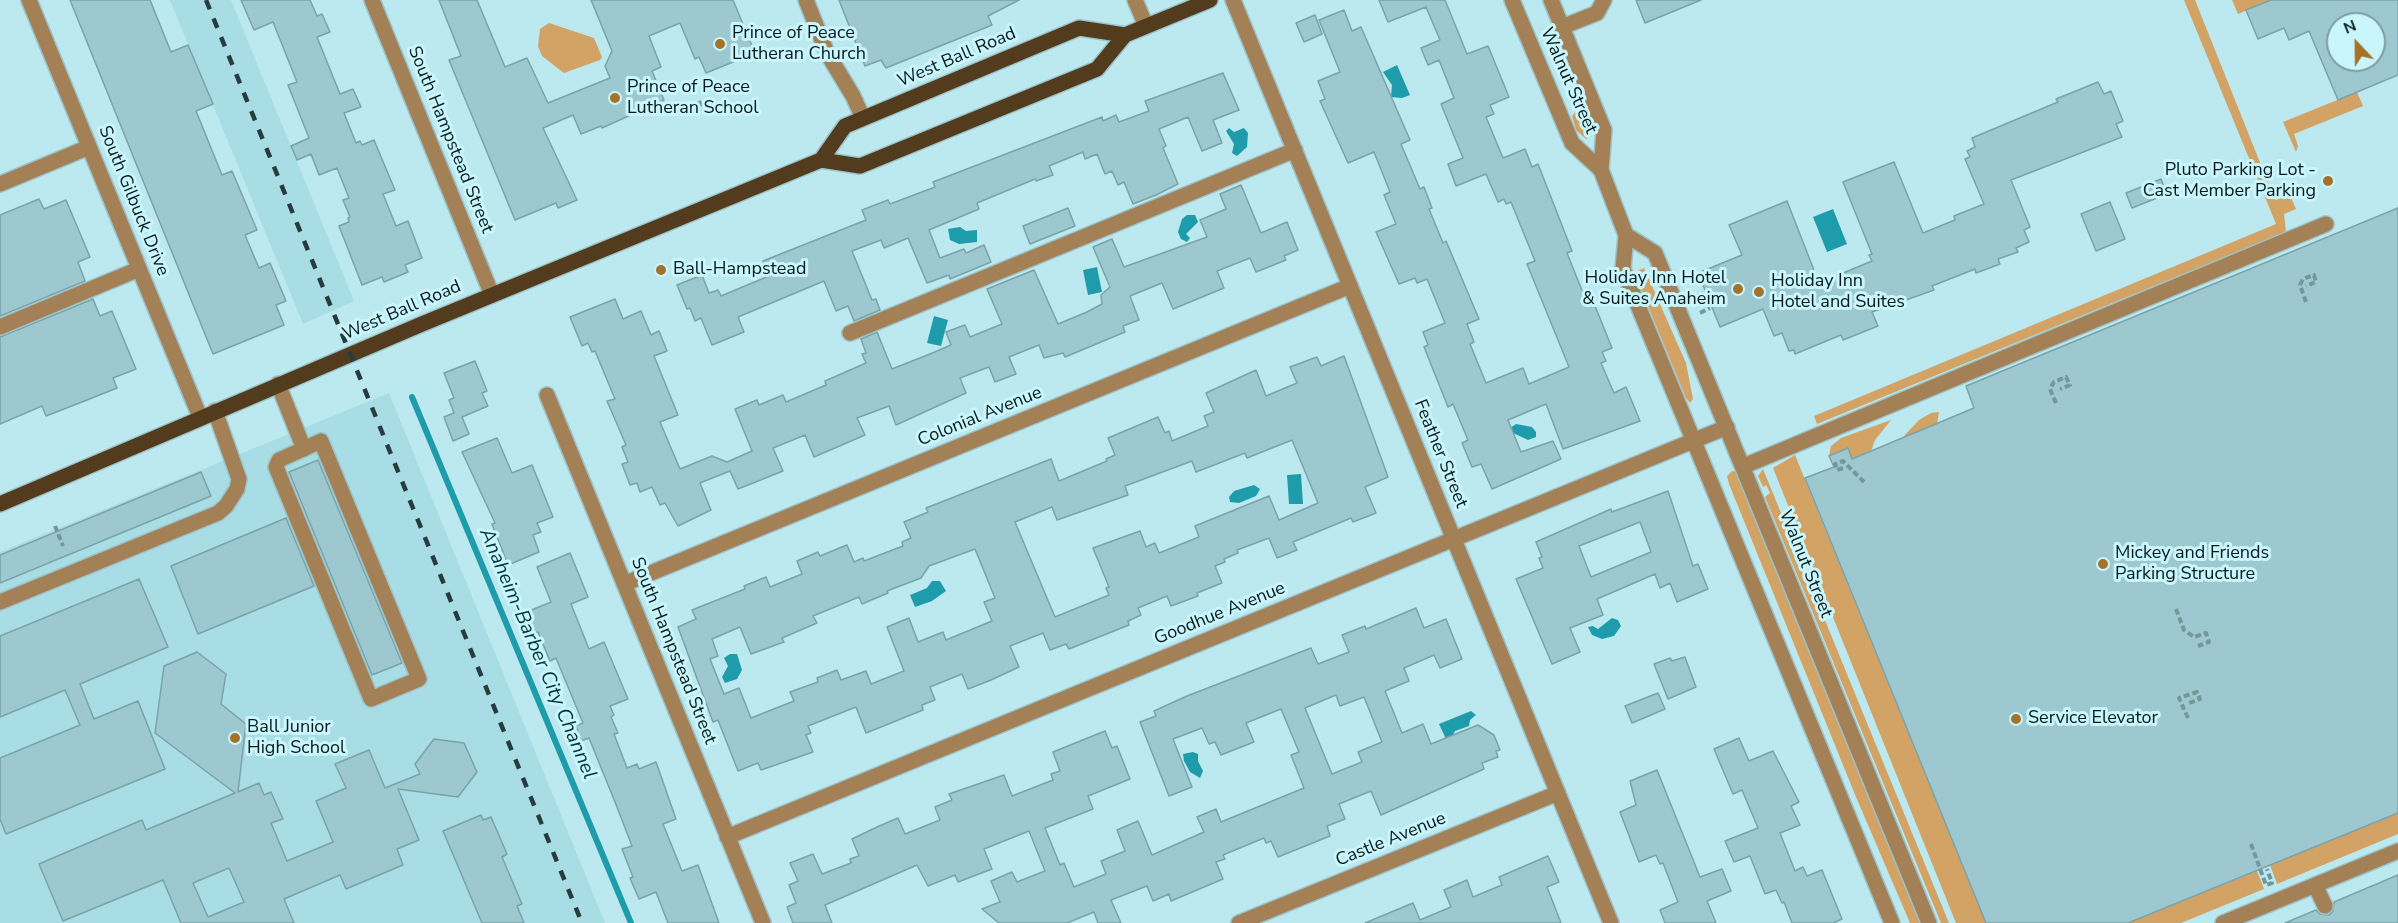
<!DOCTYPE html>
<html>
<head>
<meta charset="utf-8">
<style>
  body { margin:0 }
  #map { position:relative; width:2398px; height:923px; overflow:hidden; background:#bce8ef; font-family:"Nunito Sans",sans-serif }
  canvas { display:block }
  .north { position:absolute; left:2326px; top:12px; width:60px; height:60px; box-sizing:border-box; background:#c9f6fc; border:2px solid #7c9ea2; border-radius:50%; rotate:338deg; font-size:16px; font-weight:700; line-height:24px; text-align:center; color:#091a1c }
  .north::after { content:''; display:block; margin:auto; width:21px; height:27px; background:#a5722a; clip-path:polygon(50% 0,100% 100%,50% 72%,0 100%) }
</style>
</head>
<body>
<div id="map">
<canvas width="2398" height="923"></canvas>
<div class="north">N</div>
</div>
<script>
const context = document.querySelector('canvas').getContext('2d');
context.lineJoin = 'round';
function fill(path, color) {
  context.fillStyle = color;
  context.fill(path, 'evenodd');
}
function toPath(rows) {
  const path = new Path2D();
  for (const r of rows) {
    path.moveTo(r[0], r[1]);
    for (let i = 2; i < r.length; i += 2) path.lineTo(r[i], r[i + 1]);
  }
  return path;
}
function stroke(path, color, width, dash) {
  context.strokeStyle = color;
  context.lineWidth = width;
  context.lineCap = dash ? 'butt' : 'round';
  context.setLineDash(dash || []);
  context.stroke(path);
}
function drawText(font, color, halo, rows, align = 'center') {
  context.font = font + ' "Nunito Sans",sans-serif';
  context.lineWidth = 6;
  context.setLineDash([]);
  context.textBaseline = 'middle';
  context.strokeStyle = halo;
  context.fillStyle = color;
  for (const [text, x, y, turn = 0] of rows) {
    context.save();
    context.translate(x, y);
    context.rotate((+turn || 0) * Math.PI / 180);
    context.textAlign = isNaN(turn) ? turn : align;
    if (halo) context.strokeText(text, 0, 0);
    context.fillText(text, 0, 0);
    context.restore();
  }
}
fill(toPath([
  [170,0,231,0,354,301,303,324],
  [389,393,605,923,0,923,0,552]
]), '#a8dde5');
fill(toPath([
  [2184,0,2195,0,2275,200,2290,195,2296,209,2284,214,2286,232,1817,424,1814,416,2276,224],
  [2232,0,2271,0,2238,14],
  [549,23,594,38,602,57,600,60,564,73,542,56,538,46,540,29],
  [2357,92,2363,106,2294,134,2298,146,2296,152,2283,122],
  [1579,108,1593,129,1591,136,1586,139,1576,130,1572,116],
  [1644,268,1686,363,1693,399,1690,403,1686,398,1636,277,1636,272],
  [1939,412,1937,424,1903,437,1919,420,1931,413],
  [1891,420,1875,440,1871,451,1852,459,1848,448,1829,456,1831,446,1841,438],
  [1795,455,1986,923,1956,923,1773,468],
  [1763,469,1949,923,1941,923,1765,497,1770,493,1766,485,1763,487,1758,476],
  [1732,471,1737,472,1920,923,1910,923,1856,797,1729,484,1727,476],
  [2398,813,2398,834,2277,884,2270,865],
  [2257,871,2264,889,2181,923,2128,923]
]), '#d3a365');
fill(toPath([
  [1397,65,1410,95,1402,98,1391,97,1392,85,1383,72],
  [1229,128,1234,132,1244,128,1248,133,1247,147,1237,156,1232,153,1234,144,1226,131],
  [1833,209,1847,244,1827,252,1813,217],
  [1187,215,1195,215,1198,222,1186,234,1190,238,1187,242,1181,239,1178,232,1182,219],
  [960,227,966,231,977,230,977,242,959,244,950,240,948,229],
  [1097,267,1102,292,1088,295,1083,270],
  [934,316,948,320,941,346,927,343],
  [1516,424,1532,427,1536,432,1536,437,1528,440,1513,433,1510,428],
  [1301,474,1303,504,1289,504,1287,475],
  [1254,485,1260,489,1256,496,1239,503,1230,502,1229,497,1234,491],
  [932,581,940,581,946,591,932,601,915,607,910,595,927,588],
  [1612,618,1618,620,1621,626,1614,636,1602,639,1592,635,1588,627,1593,626,1598,629],
  [730,654,737,654,742,670,737,679,725,683,722,677,728,666,724,658],
  [1471,711,1476,715,1470,720,1469,726,1455,731,1453,735,1446,739,1439,724],
  [1193,752,1198,754,1198,761,1203,771,1200,778,1190,772,1184,761,1183,754]
]), '#1f9cac');
stroke(toPath([
  [412,397,631,923]
]), '#1f9cac', 6);
const building = toPath([
  [70,0,150,0,171,52,188,45,213,104,196,111,222,175,232,171,257,230,245,235,259,268,270,263,286,301,276,305,284,325,213,354,70,0],
  [241,0,310,0,317,16,322,14,330,32,317,37,340,94,353,89,361,107,344,113,356,143,360,141,362,145,374,140,395,190,383,194,396,226,408,221,422,258,405,265,408,272,384,282,382,277,362,285,339,226,349,222,348,218,350,217,343,200,349,198,337,168,319,175,311,154,297,160,291,146,309,138,288,85,297,82,273,22,254,30,241,0],
  [439,0,477,0,505,67,527,58,548,103,610,78,605,66,612,51,591,0,733,0,755,53,706,73,699,57,695,59,680,23,649,36,661,67,652,71,664,100,602,128,601,126,581,134,573,115,543,128,577,200,558,208,556,203,515,220,449,60,461,56,439,0],
  [839,0,1019,0,988,16,992,25,886,68,881,60,865,66,839,0],
  [1379,0,1445,0,1467,54,1488,46,1509,97,1490,105,1494,114,1486,117,1503,158,1525,149,1532,167,1538,164,1572,251,1567,253,1583,293,1589,291,1612,348,1602,352,1606,361,1601,363,1614,393,1626,387,1640,421,1563,449,1546,404,1508,420,1521,452,1553,441,1561,459,1492,489,1481,464,1472,467,1462,443,1468,440,1453,404,1448,407,1424,347,1428,345,1423,332,1445,323,1427,279,1417,283,1415,278,1399,284,1376,232,1396,224,1384,195,1390,192,1374,152,1348,163,1320,101,1325,99,1318,81,1340,72,1319,20,1344,10,1352,31,1361,27,1410,140,1401,144,1420,189,1424,187,1432,208,1429,209,1443,243,1446,241,1479,319,1467,324,1474,342,1470,344,1486,383,1523,368,1529,384,1569,367,1527,264,1535,261,1511,202,1506,204,1504,199,1498,202,1486,174,1456,186,1448,164,1463,158,1441,104,1454,98,1439,60,1428,65,1421,48,1440,40,1426,7,1388,22,1379,0],
  [1636,0,1701,0,1645,23,1636,0],
  [2271,0,2398,0,2398,75,2338,100,2309,31,2289,40,2284,28,2258,39,2246,10,2271,0],
  [2338,24,2374,24,2374,60,2338,60,2338,24],
  [1315,15,1322,34,1304,42,1296,23,1315,15],
  [1223,73,1239,110,1213,120,1222,143,1202,151,1188,117,1159,129,1166,146,1163,148,1178,184,1156,195,1133,204,1124,182,1118,185,1112,171,1105,174,1097,154,1085,159,1083,152,1049,166,1053,175,1036,181,1035,179,977,203,979,209,929,230,940,258,964,249,966,253,984,245,991,262,950,279,949,275,927,283,908,238,884,248,881,240,852,251,872,300,876,299,880,310,854,321,848,306,836,311,824,281,738,317,744,332,712,345,701,318,695,321,690,308,687,309,677,285,702,275,709,293,718,290,721,296,769,276,763,261,866,220,862,210,888,200,890,204,906,198,935,187,933,182,1102,117,1103,121,1116,115,1119,122,1149,111,1145,101,1223,73],
  [2098,82,2104,94,2111,91,2123,121,2116,124,2122,137,2011,180,2030,227,2024,230,2029,242,2016,248,2018,252,1998,259,2000,264,1976,273,1975,269,1932,286,1934,290,1872,312,1878,326,1843,340,1841,335,1795,354,1794,350,1789,351,1782,333,1774,336,1763,309,1720,327,1698,273,1742,255,1729,225,1787,201,1819,283,1872,261,1869,255,1872,254,1843,182,1894,162,1923,233,1955,220,1954,216,1984,204,1965,159,1970,157,1967,151,1975,147,1972,138,2058,102,2056,99,2098,82],
  [2161,179,2167,194,2132,208,2126,193,2161,179],
  [1241,185,1261,233,1287,222,1298,250,1284,256,1286,260,1256,272,1250,258,1217,271,1224,288,1173,309,1162,283,1130,296,1139,320,1123,326,1125,332,1065,357,1063,353,1044,358,1039,345,1009,357,1016,374,995,382,989,367,960,378,966,393,896,425,889,406,857,418,865,435,814,457,805,435,773,448,783,471,738,489,730,471,700,483,711,510,678,526,665,503,660,505,652,487,640,492,637,483,630,485,622,464,628,462,622,447,626,445,607,401,615,399,595,351,592,352,588,343,582,346,570,317,615,299,623,319,641,311,651,335,659,331,667,351,654,356,678,415,660,422,680,469,712,456,727,462,752,451,735,409,757,400,759,405,783,395,786,402,826,385,825,381,866,363,862,354,866,353,861,339,877,332,892,369,930,354,951,345,946,332,965,325,970,337,1002,324,987,289,1034,270,1058,324,1087,312,1102,304,1101,295,1110,287,1093,247,1112,239,1124,267,1207,237,1200,220,1226,209,1220,194,1241,185],
  [39,199,44,209,66,200,90,257,78,262,85,281,0,316,0,215,39,199],
  [2110,202,2125,239,2096,251,2081,214,2110,202],
  [1068,208,1075,226,1030,244,1023,226,1068,208],
  [2398,208,2398,813,2128,923,1986,923,1805,478,1834,467,1829,456,1848,448,1852,459,1974,408,1966,386,2398,208],
  [93,299,100,316,112,311,136,369,113,378,117,388,87,400,46,416,42,406,0,424,0,337,93,299],
  [1344,356,1388,477,1365,487,1376,513,1353,522,1351,518,1293,542,1297,550,1277,558,1269,538,1237,550,1238,553,1224,559,1225,562,1215,566,1222,583,1197,593,1198,596,1171,606,1167,596,1138,608,1141,615,1128,621,1129,625,1069,649,1066,644,1050,650,1043,633,1010,646,1019,667,991,680,968,689,962,674,930,687,935,700,922,705,923,710,866,733,856,707,808,726,811,733,806,735,813,752,761,770,758,763,738,771,718,720,713,722,678,627,696,619,692,610,745,589,744,586,766,577,770,587,802,574,797,561,818,552,820,556,847,545,854,562,863,558,864,561,903,546,902,542,911,538,904,522,928,512,926,508,1051,459,1059,481,1107,461,1106,459,1115,455,1108,438,1158,417,1165,433,1169,431,1172,441,1208,426,1204,416,1214,412,1206,393,1256,370,1266,396,1297,383,1290,367,1317,357,1321,366,1344,356],
  [1292,440,1318,503,1279,520,1269,496,1195,526,1199,537,1159,553,1155,543,1146,547,1140,531,1093,548,1109,587,1106,588,1109,595,1055,617,1015,522,1052,507,1057,520,1128,495,1125,486,1192,461,1196,472,1245,453,1247,458,1292,440],
  [975,549,995,598,984,602,992,621,946,640,943,632,918,642,909,618,887,627,904,671,871,684,866,671,841,680,837,670,817,678,818,682,790,692,794,701,751,718,739,688,724,694,710,659,718,656,712,639,740,627,751,654,784,642,782,638,817,623,813,616,859,597,862,604,888,593,887,591,921,578,929,566,975,549],
  [475,361,487,391,482,393,488,406,462,417,469,434,453,441,444,417,454,413,449,400,454,398,444,373,475,361],
  [497,438,512,473,532,465,553,517,537,523,541,532,533,535,539,552,508,565,492,524,495,523,462,452,497,438],
  [318,460,402,663,372,675,289,472,318,460],
  [201,472,211,496,0,583,0,555,201,472],
  [1668,491,1693,566,1698,564,1708,589,1677,602,1670,583,1660,588,1655,574,1597,599,1603,615,1570,628,1580,652,1552,664,1516,579,1543,568,1539,558,1542,557,1536,542,1611,509,1612,512,1668,491],
  [1640,522,1651,552,1591,577,1579,546,1640,522],
  [286,518,314,586,198,634,171,566,286,518],
  [570,553,588,597,571,604,589,649,604,642,628,699,610,706,614,715,611,717,618,733,614,734,627,768,637,764,639,769,656,762,676,819,663,824,682,871,698,865,719,923,668,923,656,892,639,899,630,878,633,877,622,849,632,846,615,802,589,738,581,741,576,726,583,723,556,658,550,661,538,632,533,634,524,613,551,602,537,567,570,553],
  [139,579,168,647,80,684,94,719,138,701,165,769,6,834,0,819,0,758,80,725,65,690,0,717,0,636,139,579],
  [1416,608,1424,628,1446,619,1462,659,1440,668,1434,655,1404,668,1409,681,1385,691,1402,733,1423,724,1431,744,1478,725,1494,735,1500,750,1496,751,1498,757,1482,763,1484,769,1381,815,1371,791,1339,804,1345,819,1327,826,1330,836,1278,857,1271,841,1266,843,1264,838,1223,855,1225,859,1216,862,1223,879,1171,901,1169,894,1153,901,1147,886,1111,900,1121,923,1098,923,1094,912,1067,923,999,923,982,909,1000,902,991,881,1012,872,1017,882,1045,871,1029,831,984,849,992,869,958,882,955,875,928,886,917,865,825,905,832,923,793,923,787,907,796,903,789,885,798,881,790,863,813,854,822,874,851,863,850,859,859,856,852,839,877,827,898,818,905,834,940,820,935,807,952,800,949,794,1004,775,1012,796,1053,780,1051,774,1060,771,1053,752,1105,731,1112,748,1117,746,1130,779,1088,796,1093,809,1045,828,1060,865,1064,863,1074,887,1106,874,1101,861,1125,851,1117,830,1138,821,1152,855,1204,832,1197,817,1216,809,1221,822,1304,788,1291,755,1299,752,1281,709,1246,723,1254,742,1221,755,1215,742,1209,744,1202,728,1173,739,1192,787,1169,796,1140,722,1156,716,1154,711,1187,696,1311,648,1318,664,1349,652,1342,635,1365,626,1366,629,1416,608],
  [1336,695,1340,706,1364,697,1382,742,1358,752,1362,762,1332,774,1305,708,1336,695],
  [197,652,226,674,221,704,246,724,238,792,259,783,264,795,271,792,283,819,271,823,287,861,333,842,316,801,346,788,335,764,369,750,385,788,420,774,415,764,434,739,464,743,477,772,458,797,398,789,419,840,397,849,403,865,346,889,340,875,284,899,294,923,181,923,163,880,63,921,39,864,142,820,146,830,235,793,155,733,164,666,197,652],
  [229,868,244,902,208,917,193,883,229,868],
  [1685,657,1696,687,1668,699,1654,664,1670,658,1672,661,1685,657],
  [1658,693,1665,709,1632,723,1625,706,1658,693],
  [1739,738,1749,761,1773,751,1799,802,1791,806,1800,825,1780,833,1795,871,1803,867,1807,876,1822,870,1842,919,1833,923,1792,923,1784,902,1782,903,1776,890,1765,894,1750,856,1734,862,1725,841,1758,828,1742,790,1733,794,1714,749,1739,738],
  [1657,770,1700,877,1722,869,1731,891,1707,901,1716,923,1665,923,1660,910,1678,902,1663,863,1660,864,1656,855,1639,862,1620,812,1636,805,1630,781,1657,770],
  [481,815,483,820,491,817,507,854,502,857,522,904,517,906,524,923,482,923,443,831,481,815],
  [1548,856,1559,882,1547,887,1561,923,1365,923,1413,903,1420,920,1451,907,1444,890,1467,880,1473,897,1502,885,1499,877,1548,856],
  [2398,875,2398,923,2285,923,2316,910,2320,914,2329,915,2333,911,2334,902,2398,875]
]);
fill(building, '#9ec8cf');
stroke(building, '#79a3aa', 1.5);
const minor = toPath([
  [29,0,200,417],
  [372,0,492,295],
  [806,0,827,53,853,96,863,118],
  [1135,0,1146,26],
  [1233,0,1611,923],
  [1512,0,1572,143,1601,170],
  [1551,0,1604,130,1601,170,1626,235,1623,269,1892,923],
  [1562,27,1597,13,1604,0],
  [0,184,89,147],
  [1626,235,1655,253,1929,923],
  [0,327,139,269],
  [850,333,1295,150],
  [278,384,304,449],
  [547,395,763,923],
  [321,441,419,679,371,699,276,467,279,460,321,441],
  [1744,466,2326,224],
  [624,584,1350,286],
  [0,602,218,513,226,506,237,489,239,479,215,411],
  [727,837,1727,427],
  [2315,885,2325,906],
  [1239,923,1558,793],
  [2223,923,2398,851]
]);
const major = toPath([
  [821,160,845,126,1079,28,1125,35],
  [0,504,422,324,821,160,860,166,1097,69,1125,35,1210,0]
]);
stroke(minor, '#9cc3c9', 18);
stroke(major, '#9cc3c9', 18);
stroke(toPath([
  [699,101,703,110],
  [1694,297,1703,293],
  [2306,302,2300,285,2303,279,2314,275,2316,282,2306,286],
  [1700,313,1710,308],
  [2056,403,2050,389,2054,382,2066,377,2070,385,2060,389],
  [1843,468,1837,470,1835,464,1843,461,1864,482],
  [55,526,63,546],
  [2176,609,2184,630,2194,637,2206,633,2209,642,2198,646],
  [2188,718,2179,698,2197,692,2200,699,2189,703],
  [2251,844,2266,885,2272,883,2267,869]
]), '#75979c', 4, [6, 3]);
stroke(minor, '#a38055', 15);
stroke(major, '#533c1e', 15);
stroke(toPath([
  [206,0,582,923]
]), '#273c3f', 4.5, [10, 10]);
for (const [x, y, r, color] of [
  [720,44,6,"#a5722a"],
  [615,98,6,"#a5722a"],
  [2328,181,6,"#a5722a"],
  [661,270,6,"#a5722a"],
  [1738,289,6,"#a5722a"],
  [1759,292,6,"#a5722a"],
  [2103,564,6,"#a5722a"],
  [2016,719,6,"#a5722a"],
  [235,738,6,"#a5722a"]
]) {
  const dot = new Path2D();
  dot.arc(x, y, r, 0, 2 * Math.PI);
  context.fillStyle = color;
  context.fill(dot);
  stroke(dot, '#c9f6fc', 2);
}
drawText('18px', '#091a1c', '#c9f6fc', [
  ["Prince of Peace",732,34],
  ["Lutheran Church",732,55],
  ["Prince of Peace",627,88],
  ["Lutheran School",627,109],
  ["Pluto Parking Lot -",2316,171,"right"],
  ["Cast Member Parking",2316,192,"right"],
  ["Ball-Hampstead",673,270],
  ["Holiday Inn Hotel",1726,279,"right"],
  ["& Suites Anaheim",1726,300,"right"],
  ["Holiday Inn",1771,282],
  ["Hotel and Suites",1771,303],
  ["Mickey and Friends",2115,554],
  ["Parking Structure",2115,575],
  ["Service Elevator",2028,719],
  ["Ball Junior",247,728],
  ["High School",247,749]
], 'left');
drawText('18px', '#091a1c', '#c9f6fc', [
  ["West Ball Road",957,58,-23],
  ["Walnut Street",1568,81,66],
  ["South Hampstead Street",450,140,68],
  ["South Gilbuck Drive",133,201,68],
  ["West Ball Road",402,311,-23],
  ["Colonial Avenue",980,417,-22],
  ["Feather Street",1440,454,68],
  ["Walnut Street",1805,564,68],
  ["Goodhue Avenue",1220,614,-22],
  ["South Hampstead Street",673,651,68],
  ["Castle Avenue",1391,840,-22]
]);
drawText('italic 20px', '#00353c', '#c9f6fc', [
  ["Anaheim-Barber City Channel",537,654,67]
]);
</script>
</body>
</html>
